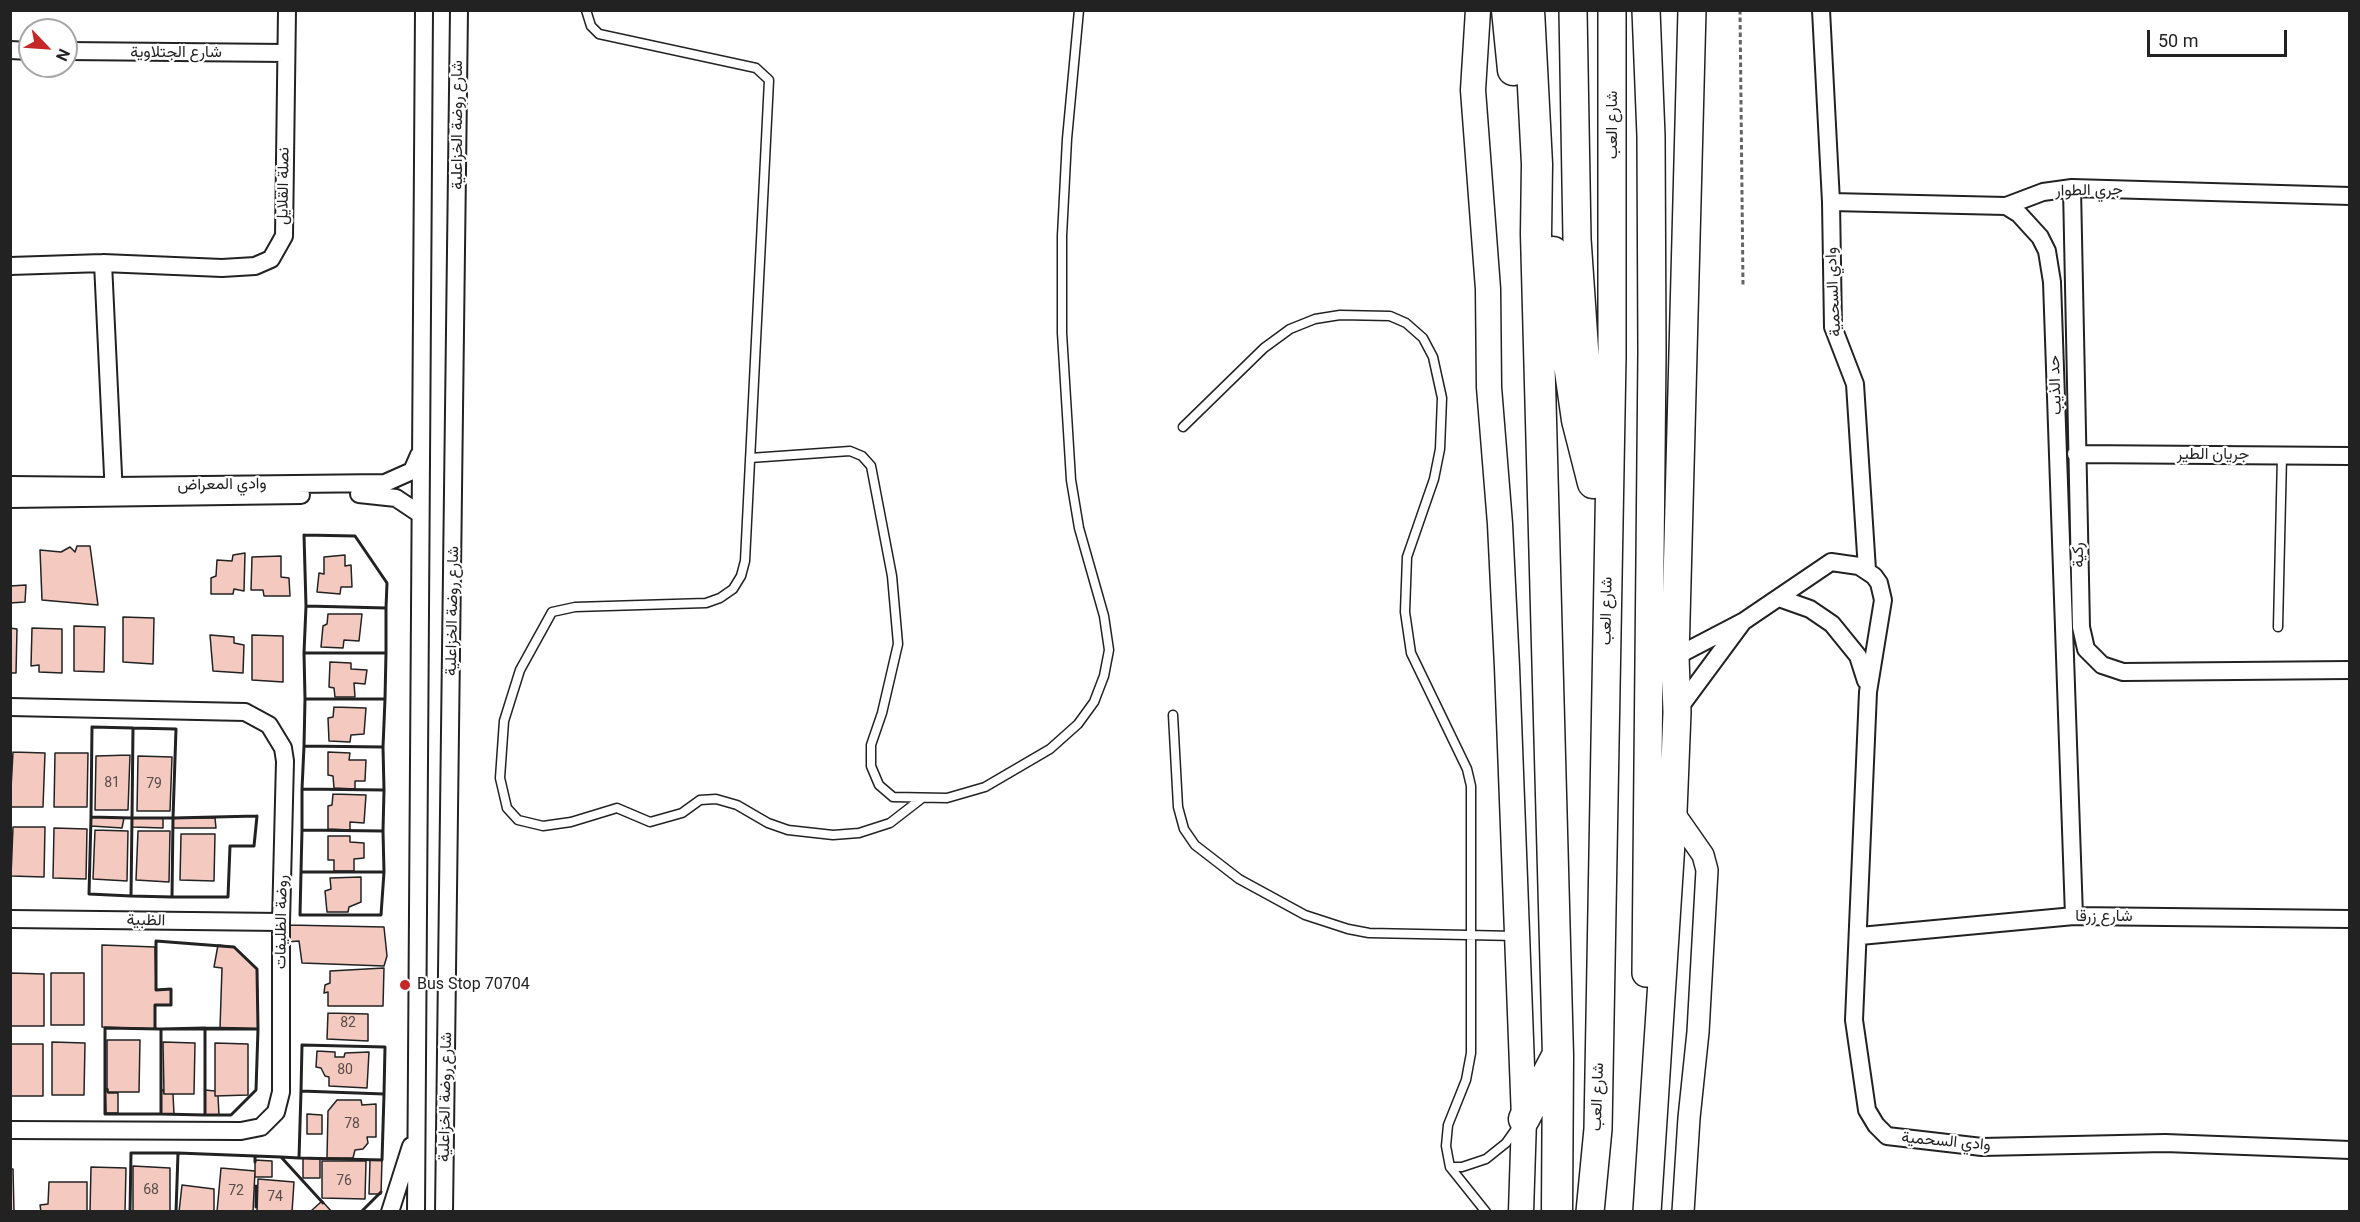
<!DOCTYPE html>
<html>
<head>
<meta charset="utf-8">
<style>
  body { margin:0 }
  #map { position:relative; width:2360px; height:1222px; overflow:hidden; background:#fff; font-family:Roboto,sans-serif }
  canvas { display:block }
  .frame { position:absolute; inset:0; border:12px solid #222; pointer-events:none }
  .north { position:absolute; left:18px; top:18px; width:60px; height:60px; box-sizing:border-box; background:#fff; border:2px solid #a7a7a7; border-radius:50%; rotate:115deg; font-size:16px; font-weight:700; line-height:24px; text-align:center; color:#222 }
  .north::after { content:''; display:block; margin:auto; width:21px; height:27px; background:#c62828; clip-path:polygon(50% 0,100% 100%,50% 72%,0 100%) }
  .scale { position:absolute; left:2147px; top:30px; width:140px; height:27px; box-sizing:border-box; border:3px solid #222; border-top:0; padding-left:8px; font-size:18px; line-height:21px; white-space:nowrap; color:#222; -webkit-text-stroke:4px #fff; paint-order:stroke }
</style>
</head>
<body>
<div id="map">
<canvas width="2360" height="1222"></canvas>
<div class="frame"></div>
<div class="north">N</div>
<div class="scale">50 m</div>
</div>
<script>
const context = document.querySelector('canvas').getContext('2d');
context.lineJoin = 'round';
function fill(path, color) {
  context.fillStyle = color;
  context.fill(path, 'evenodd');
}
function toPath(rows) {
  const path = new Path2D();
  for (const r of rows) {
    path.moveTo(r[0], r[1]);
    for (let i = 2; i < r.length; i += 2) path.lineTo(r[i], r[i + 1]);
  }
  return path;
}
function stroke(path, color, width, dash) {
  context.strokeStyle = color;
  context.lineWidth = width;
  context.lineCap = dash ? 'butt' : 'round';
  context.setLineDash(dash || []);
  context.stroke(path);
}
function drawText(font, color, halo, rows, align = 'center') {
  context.font = font + ' Roboto,Vazirmatn,sans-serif';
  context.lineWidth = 4.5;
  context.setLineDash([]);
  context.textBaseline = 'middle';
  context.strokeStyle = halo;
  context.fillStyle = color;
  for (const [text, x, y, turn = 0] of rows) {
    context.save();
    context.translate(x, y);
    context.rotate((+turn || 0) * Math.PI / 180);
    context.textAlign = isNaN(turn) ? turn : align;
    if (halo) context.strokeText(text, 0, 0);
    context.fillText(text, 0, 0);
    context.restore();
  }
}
const building = toPath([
  [77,546,90,546,98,605,42,600,40,550,61,552,70,547,75,552,77,546],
  [245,553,244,591,234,589,233,594,211,594,211,578,216,576,217,560,232,561,233,555,245,553],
  [345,555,345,566,351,565,352,587,341,587,340,594,317,592,319,573,324,574,324,557,345,555],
  [281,556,281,577,289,578,290,596,264,596,263,590,251,590,252,557,281,556],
  [26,585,25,602,10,603,10,586,26,585],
  [328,614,362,614,359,641,344,640,343,648,321,647,323,626,327,624,328,614],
  [123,617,154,618,153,664,123,662,123,617],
  [74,626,105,627,104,672,74,671,74,626],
  [10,628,17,629,16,673,10,673,10,628],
  [32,628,62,629,62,673,39,672,39,665,31,666,32,628],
  [210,635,234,637,234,643,244,645,243,673,213,671,210,635],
  [252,635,283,636,283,682,252,680,252,635],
  [330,662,351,663,351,669,367,670,365,684,354,683,355,697,335,697,334,688,329,687,330,662],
  [334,707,366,708,364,734,351,735,350,742,329,741,328,718,333,717,334,707],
  [13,752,45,753,43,807,10,807,13,752],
  [328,752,350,753,349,760,366,760,365,781,355,781,355,789,334,788,333,776,328,775,328,752],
  [55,753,88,753,87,807,54,807,55,753],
  [130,755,128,810,95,810,96,756,130,755],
  [138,756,172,757,170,811,137,811,138,756],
  [333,794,366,795,364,823,350,822,350,830,328,829,328,806,332,805,333,794],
  [91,817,124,818,122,828,91,826,91,817],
  [132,818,163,818,163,828,132,827,132,818],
  [173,818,215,818,216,828,173,828,173,818],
  [13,827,45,827,44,877,11,876,13,827],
  [54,828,87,829,86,879,53,878,54,828],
  [95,830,128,831,127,881,93,879,95,830],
  [138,831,170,831,169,882,136,880,138,831],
  [181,834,215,834,214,881,180,880,181,834],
  [328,836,350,836,350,842,364,843,364,858,354,859,354,871,334,871,334,860,328,860,328,836],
  [361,877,361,902,349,907,348,912,327,912,325,891,331,889,330,878,361,877],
  [288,925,384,927,387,956,384,966,302,963,299,941,286,942,288,925],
  [102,945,155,947,156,990,171,989,171,1005,155,1005,155,1029,102,1027,102,945],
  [218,945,234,947,257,969,258,1029,220,1028,222,968,214,967,218,945],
  [384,968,383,1006,328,1006,328,992,324,993,325,985,330,983,330,971,384,968],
  [11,973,44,974,44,1026,11,1026,11,973],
  [51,973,84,973,84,1025,51,1025,51,973],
  [328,1013,368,1014,368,1041,327,1039,328,1013],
  [107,1040,140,1040,139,1092,107,1092,107,1040],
  [52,1042,85,1043,84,1095,52,1095,52,1042],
  [163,1042,195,1043,194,1094,164,1094,163,1042],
  [215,1043,248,1044,248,1095,215,1096,215,1043],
  [10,1044,43,1044,43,1096,10,1096,10,1044],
  [317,1051,335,1052,335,1057,344,1057,345,1053,369,1052,367,1088,329,1086,329,1077,325,1076,321,1068,316,1067,317,1051],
  [105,1089,108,1089,108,1093,118,1093,118,1113,106,1113,105,1089],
  [161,1090,163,1090,164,1094,173,1094,174,1114,161,1114,161,1090],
  [205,1090,215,1091,215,1096,218,1096,219,1115,205,1115,205,1090],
  [337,1100,361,1100,362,1105,376,1104,376,1137,367,1137,368,1143,363,1149,355,1150,353,1158,327,1158,328,1111,337,1100],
  [307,1114,322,1115,322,1134,307,1134,307,1114],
  [303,1158,320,1159,320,1178,303,1178,303,1158],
  [255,1160,272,1161,272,1177,255,1177,255,1160],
  [370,1160,382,1160,381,1194,369,1194,370,1160],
  [322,1161,366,1161,365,1199,322,1198,322,1161],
  [133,1166,170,1168,170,1212,133,1212,133,1166],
  [91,1167,126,1168,125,1212,90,1212,91,1167],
  [221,1168,255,1171,253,1212,217,1212,221,1168],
  [10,1169,13,1169,14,1212,10,1212,10,1169],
  [258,1179,294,1182,292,1212,257,1212,258,1179],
  [49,1182,87,1182,87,1212,41,1212,40,1205,48,1204,49,1182],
  [182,1185,214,1189,214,1212,179,1212,182,1185],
  [322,1201,332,1212,312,1212,311,1211,322,1201]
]);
fill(building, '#f3c9c0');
stroke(building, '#222', 1.5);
const service = toPath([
  [586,10,591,26,599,34,756,68,769,80,745,561,741,576,733,589,720,598,706,603,575,607,552,612,520,670,504,721,500,778,507,808,518,820,543,826,571,822,617,808,650,822,682,813,700,800,716,799,737,805,768,823,788,830,833,835,859,833,890,823,921,799],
  [1183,427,1264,348,1290,329,1315,319,1340,315,1390,316,1406,323,1423,338,1433,357,1442,398,1440,449,1434,479,1407,557,1405,612,1411,653,1467,769,1471,786,1471,1053,1466,1080,1448,1125,1446,1146,1450,1167,1486,1212],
  [750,458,850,451,862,456,871,466,892,576,898,644,882,713,871,745,871,766,879,785,893,797,947,798,985,787,1050,749,1078,724,1094,702,1104,676,1109,650,1104,616,1079,528,1071,480,1062,333,1062,236,1067,139,1079,10],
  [2278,627,2282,456],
  [1173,715,1178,807,1184,829,1195,845,1239,879,1305,915,1348,929,1369,933,1516,936],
  [1450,1167,1462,1167,1486,1159,1506,1143,1518,1126]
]);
const minor = toPath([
  [1821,10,1831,202,1833,327,1855,384,1867,570],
  [10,50,30,51],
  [66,51,286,53],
  [2072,188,2081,627,2086,649,2102,665,2123,672,2350,670],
  [1831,202,2006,206,2043,192,2072,188,2350,196],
  [2006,206,2019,214,2040,237,2047,251,2052,282,2074,916],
  [103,263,114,496],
  [10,266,103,263,222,268,255,266,271,259,284,236,287,10],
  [2076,454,2350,456],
  [10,485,113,486,385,483,412,471,419,455],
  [359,494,396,498,420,514],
  [10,499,301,495],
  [1779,598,1810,609,1832,624,1858,656,1866,681],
  [1675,657,1744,621,1831,562,1859,566,1874,576,1879,583,1883,600,1868,692,1854,1020,1867,1110,1876,1125,1887,1136,1982,1147,2165,1143,2350,1150],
  [10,707,245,712,269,725,283,748,285,761,281,922,281,1092,276,1112,261,1127,241,1131,10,1130],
  [1677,711,1742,623],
  [10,919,281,922],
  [1860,936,2074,916,2350,919],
  [390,1212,411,1146],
  [416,1212,424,10],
  [444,1212,459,10]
]);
const tertiary = toPath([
  [1673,812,1703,855,1707,870,1698,1032,1689,1118,1683,1212]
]);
const secondary = toPath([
  [1478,10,1473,90,1488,289,1489,387,1500,524,1507,667,1524,1119,1521,1212]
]);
const primary = toPath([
  [1573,10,1577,239,1590,429],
  [1646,973,1652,352,1651,136,1646,10],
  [1590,1212,1598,1129,1612,357,1612,10],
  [1647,1212,1673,812,1677,712,1675,657,1692,10]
]);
const motorway = toPath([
  [1507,10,1513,70],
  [1529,10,1537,164,1536,234,1558,1056,1557,1212],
  [1553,252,1577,420,1593,483],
  [1524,1119,1556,1058]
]);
stroke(service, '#222', 11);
stroke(minor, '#222', 20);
stroke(tertiary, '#222', 24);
stroke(secondary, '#222', 27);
stroke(primary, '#222', 30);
stroke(motorway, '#222', 33);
stroke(toPath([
  [1740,10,1743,285]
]), '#646464', 3, [4.5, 3]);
stroke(service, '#fff', 8);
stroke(minor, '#fff', 16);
stroke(tertiary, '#fff', 21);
stroke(secondary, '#fff', 24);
stroke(primary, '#fff', 27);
stroke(motorway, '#fff', 30);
stroke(toPath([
  [304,535,355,536,387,583,386,608,306,606,304,535],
  [306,606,386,608,386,653,304,653,306,606],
  [304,653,386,653,385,699,305,699,304,653],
  [305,699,385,699,383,747,304,746,305,699],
  [92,727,133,728,132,818,91,817,92,727],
  [133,728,176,729,173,818,132,818,133,728],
  [304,746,383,747,384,790,302,789,304,746],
  [302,789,384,790,383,831,302,830,302,789],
  [257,816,254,846,230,846,228,897,172,897,173,818,257,816],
  [91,817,132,818,131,896,89,894,91,817],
  [132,818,173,818,172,897,131,896,132,818],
  [302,830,383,831,384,872,301,872,302,830],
  [301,872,384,872,381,915,300,915,301,872],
  [156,941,234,947,257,969,258,1029,155,1029,155,1005,171,1005,171,989,156,990,156,941],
  [105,1028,161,1029,161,1114,105,1114,105,1028],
  [205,1028,205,1115,161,1114,161,1029,205,1028],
  [205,1028,258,1029,256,1090,231,1115,205,1115,205,1028],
  [302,1045,385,1047,384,1094,301,1091,302,1045],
  [301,1091,384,1094,382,1160,299,1158,301,1091],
  [281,1157,299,1158],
  [255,1158,255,1156,281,1157,323,1203],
  [256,1186,256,1207],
  [130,1212,131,1153,178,1153,178,1156],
  [176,1212,178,1153,255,1156,255,1162],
  [361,1212,381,1192]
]), '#222', 3);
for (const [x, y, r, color] of [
  [405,985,6,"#c62828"]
]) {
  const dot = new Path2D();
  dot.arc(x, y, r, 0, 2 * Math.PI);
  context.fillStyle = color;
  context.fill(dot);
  stroke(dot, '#fff', 2);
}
drawText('14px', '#564c4a', null, [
  ["81",112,783],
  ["79",154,784],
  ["82",348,1023],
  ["80",345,1070],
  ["78",352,1124],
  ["76",344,1181],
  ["68",151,1190],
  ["72",236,1191],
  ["74",275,1197]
]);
drawText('16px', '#222', '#fff', [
  ["شارع الجتلاوية",176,53],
  ["شارع روضة الخزاعلية",458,125,-90],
  ["شارع العب",1613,125,-90],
  ["نصلة القلايل",284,186,-89],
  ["جري الطوار",2089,191,-1],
  ["وادي السحمية",1834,292,-93],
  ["حد الذيب",2056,385,-92],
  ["جريان الطير",2213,455],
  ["وادي المعراض",222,485,-1],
  ["ركية",2079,555,-92],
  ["شارع روضة الخزاعلية",453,611,-89],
  ["شارع العب",1607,611,-89],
  ["شارع زرقا",2104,917],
  ["الظبية",146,921,1],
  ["روضة الظليفات",282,922,-89],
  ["شارع روضة الخزاعلية",446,1097,-89],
  ["شارع العب",1598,1097,-88],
  ["وادي السحمية",1946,1142,5]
]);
drawText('16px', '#222', '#fff', [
  ["Bus Stop 70704",417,985]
], 'left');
</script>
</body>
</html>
